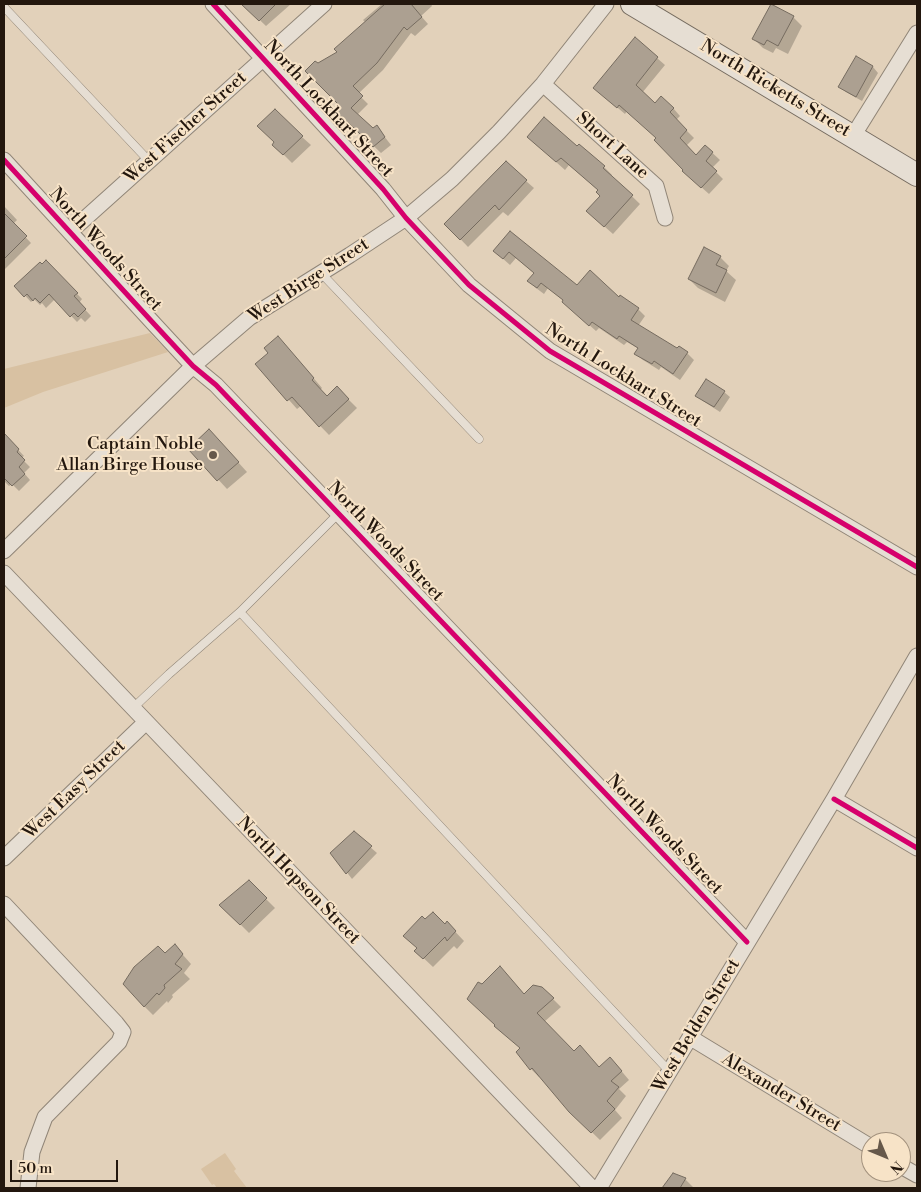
<!DOCTYPE html>
<html>
<head>
<meta charset="utf-8">
<style>
  body { margin:0 }
  #map { position:relative; width:921px; height:1192px; overflow:hidden; background:#e2d1ba; font-family:"Libre Bodoni",serif }
  canvas { display:block }
  .frame { position:absolute; inset:0; border:5px solid #23170e; pointer-events:none }
  .north { position:absolute; left:861px; top:1132px; width:50px; height:50px; box-sizing:border-box; background:#f7e3c7; border:1px solid #a2917d; border-radius:50%; rotate:135deg; font-size:14px; font-weight:700; line-height:20px; text-align:center; color:#23170e }
  .north::after { content:''; display:block; margin:auto; width:18px; height:22px; background:#66584a; clip-path:polygon(50% 0,100% 100%,50% 72%,0 100%) }
  .scale { position:absolute; left:10px; top:1160px; width:108px; height:22px; box-sizing:border-box; border:2px solid #23170e; border-top:0; padding-left:6px; font-size:15px; line-height:18px; white-space:nowrap; color:#23170e; -webkit-text-stroke:4px #f7e3c7; paint-order:stroke }
</style>
</head>
<body>
<div id="map">
<canvas width="921" height="1192"></canvas>
<div class="frame"></div>
<div class="north">N</div>
<div class="scale">50 m</div>
</div>
<script>
const context = document.querySelector('canvas').getContext('2d');
context.lineJoin = 'round';
function fill(path, color) {
  context.fillStyle = color;
  context.fill(path, 'evenodd');
}
function toPath(rows) {
  const path = new Path2D();
  for (const r of rows) {
    path.moveTo(r[0], r[1]);
    for (let i = 2; i < r.length; i += 2) path.lineTo(r[i], r[i + 1]);
  }
  return path;
}
function stroke(path, color, width, dash) {
  context.strokeStyle = color;
  context.lineWidth = width;
  context.lineCap = dash ? 'butt' : 'round';
  context.setLineDash(dash || []);
  context.stroke(path);
}
function drawText(font, color, halo, rows, align = 'center') {
  context.font = font + ' "Libre Bodoni",serif';
  context.lineWidth = 4;
  context.setLineDash([]);
  context.textBaseline = 'middle';
  context.strokeStyle = halo;
  context.fillStyle = color;
  for (const [text, x, y, turn = 0] of rows) {
    context.save();
    context.translate(x, y);
    context.rotate((+turn || 0) * Math.PI / 180);
    context.textAlign = isNaN(turn) ? turn : align;
    if (halo) context.strokeText(text, 0, 0);
    context.fillText(text, 0, 0);
    context.restore();
  }
}
fill(toPath([
  [150,333,168,352,43,392,4,408,4,369],
  [225,1153,236,1169,234,1171,247,1188,217,1188,214,1184,212,1185,201,1169]
]), '#d8c1a2');
fill(toPath([
  [243,4,291,4,266,26],
  [382,4,431,4,432,6,421,16,428,24,415,36,411,33,383,70,358,94,368,104,357,115,373,130,377,127,391,145,381,153,355,128,352,130,345,124,342,106,318,64,339,52,365,22,363,20],
  [793,17,802,26,788,54,776,48,773,53,763,48,754,39],
  [635,39,665,65,642,93,655,105,673,108,680,116,676,120,694,138,686,146,696,157,706,147,720,160,712,168,723,179,709,194,691,178,657,138,627,111,625,114,594,88],
  [856,58,873,67,878,73,862,101,846,92,840,87],
  [302,137,311,145,292,163,274,145],
  [537,145,577,148,604,167,612,175,611,176,640,204,613,234,596,219,602,196,599,191,569,165,565,170],
  [526,181,534,188,508,216,503,212,468,247,446,224],
  [4,206,17,220,13,224,31,243,4,270],
  [510,233,577,286,619,299,638,309,645,316,638,326,677,350,687,353,694,360,680,380,661,367,659,370,643,360,636,354,639,349,627,342,624,345,599,328,596,331,570,308,564,301,548,288,544,294,536,288,529,281,535,274,516,258,510,265,501,257],
  [720,257,729,266,726,271,736,280,725,302,698,288,689,279],
  [46,262,82,299,79,303,91,316,85,322,81,318,77,322,55,299,46,308,42,303,40,305,34,299,31,302,16,286],
  [287,347,322,388,320,390,327,398,337,388,357,408,329,435,301,406,297,409,257,364,270,353],
  [724,392,730,397,720,412,703,401,697,395],
  [4,438,5,440,7,438,24,456,21,458,30,467,24,473,30,480,19,491,12,484,9,486,4,481],
  [218,440,247,472,227,489,190,449],
  [354,833,377,853,352,879,332,853],
  [249,882,275,908,249,933,221,905],
  [425,920,445,926,447,923,464,941,457,949,454,946,433,967,416,951],
  [175,946,191,964,184,973,190,979,172,995,173,997,168,1003,167,1001,153,1015,144,1006,165,954],
  [542,988,561,1007,544,1022,574,1053,600,1068,618,1067,629,1080,619,1089,626,1096,615,1110,622,1118,600,1140,570,1111,541,1076,539,1077,531,1069,518,1052,521,1048,525,995],
  [685,1179,694,1188,662,1188,665,1183,667,1184]
]), '#0003');
const building = toPath([
  [241,4,276,4,259,21,241,4],
  [385,4,411,4,422,17,407,30,404,27,377,63,353,86,363,96,351,108,373,128,377,125,385,137,373,147,348,122,344,125,333,112,340,106,305,71,315,61,318,63,337,52,334,49,385,4],
  [771,4,794,16,778,46,767,40,764,45,752,39,771,4],
  [635,37,658,57,636,85,655,103,661,96,674,108,670,112,687,130,680,138,696,155,705,145,713,152,706,161,717,171,701,188,682,171,683,170,654,140,656,138,619,105,617,108,593,88,635,37],
  [856,56,873,66,856,97,838,87,856,56],
  [275,109,303,136,283,155,272,145,274,142,257,126,275,109],
  [544,117,577,146,579,144,605,166,603,168,633,195,604,227,586,211,600,196,596,192,598,190,561,158,556,162,527,137,544,117],
  [506,161,527,180,499,210,495,205,460,240,444,224,506,161],
  [4,213,27,236,4,259,4,213],
  [510,231,577,285,590,270,619,297,620,295,639,308,631,320,677,348,679,346,688,352,673,374,654,361,652,364,634,354,638,348,619,336,617,339,592,322,589,326,562,302,563,300,541,283,537,288,527,281,534,273,509,252,503,259,493,251,510,231],
  [704,247,721,256,716,265,727,270,716,293,688,279,704,247],
  [46,260,78,293,74,296,86,309,78,317,74,313,70,317,49,294,40,303,35,298,33,301,27,294,24,297,14,286,40,262,42,264,46,260],
  [278,336,314,378,312,380,327,396,337,386,349,399,319,427,292,397,287,401,255,364,268,353,264,348,278,336],
  [706,379,725,391,714,407,695,396,706,379],
  [209,429,239,462,217,481,188,449,209,429],
  [4,433,19,449,17,452,25,460,19,467,25,474,12,486,4,478,4,433],
  [354,831,372,846,346,874,330,853,354,831],
  [249,880,267,898,240,925,219,905,249,880],
  [433,912,445,924,447,921,456,931,447,941,445,937,423,959,414,951,417,948,403,936,422,916,425,919,433,912],
  [175,944,183,954,175,964,182,969,164,985,165,988,159,995,157,993,144,1007,123,984,134,967,158,946,165,953,175,944],
  [500,966,524,994,533,985,542,987,554,998,537,1013,574,1051,580,1045,599,1067,610,1057,622,1071,611,1081,619,1087,607,1101,615,1109,591,1133,569,1112,532,1068,530,1070,516,1052,520,1048,494,1026,495,1025,467,999,478,982,482,984,500,966],
  [673,1173,686,1178,680,1188,662,1188,673,1173]
]);
fill(building, '#aca091');
stroke(building, '#756b5f', 1);
const lane = toPath([
  [4,7,149,161],
  [321,273,479,439],
  [240,612,670,1072],
  [133,708,169,674,240,612,339,513]
]);
const street = toPath([
  [213,4,383,189,406,218,469,285,550,351,917,567],
  [543,84,656,186,665,218],
  [853,136,917,33],
  [4,160,155,325,193,366,216,385,747,942],
  [70,232,324,4],
  [4,551,193,366,249,318,350,255,406,218,452,179,499,132,543,84,606,4],
  [4,573,592,1188],
  [834,799,917,848],
  [4,858,146,722],
  [4,904,116,1023,123,1032,119,1042,45,1117,32,1152,28,1188],
  [691,1038,871,1147],
  [901,1166,917,1175],
  [599,1188,834,799,917,656]
]);
const secondary = toPath([
  [632,4,917,175]
]);
stroke(lane, '#908577', 9);
stroke(street, '#908577', 17);
stroke(secondary, '#756b5f', 24);
stroke(lane, '#e6ded3', 8);
stroke(street, '#e6ded3', 15);
stroke(secondary, '#e6ded3', 22);
stroke(toPath([
  [213,4,383,189,406,218,469,285,550,351,917,567],
  [4,160,155,325,193,366,216,385,747,942],
  [834,799,917,848]
]), '#d6006c', 5);
for (const [x, y, r, color] of [
  [213,455,5,"#66584a"]
]) {
  const dot = new Path2D();
  dot.arc(x, y, r, 0, 2 * Math.PI);
  context.fillStyle = color;
  context.fill(dot);
  stroke(dot, '#f7e3c7', 2);
}
drawText('18px', '#23170e', '#f7e3c7', [
  ["North Ricketts Street",775,89,31],
  ["North Lockhart Street",328,109,47],
  ["West Fischer Street",186,128,-42],
  ["Short Lane",612,146,42],
  ["North Woods Street",105,250,48],
  ["West Birge Street",309,281,-33],
  ["North Lockhart Street",623,376,32],
  ["North Woods Street",385,542,46],
  ["West Easy Street",75,790,-44],
  ["North Woods Street",664,835,46],
  ["North Hopson Street",298,881,46],
  ["West Belden Street",697,1026,-59],
  ["Alexander Street",781,1093,31]
]);
drawText('18px', '#23170e', '#f7e3c7', [
  ["Captain Noble",203,445],
  ["Allan Birge House",203,466]
], 'right');
</script>
</body>
</html>
